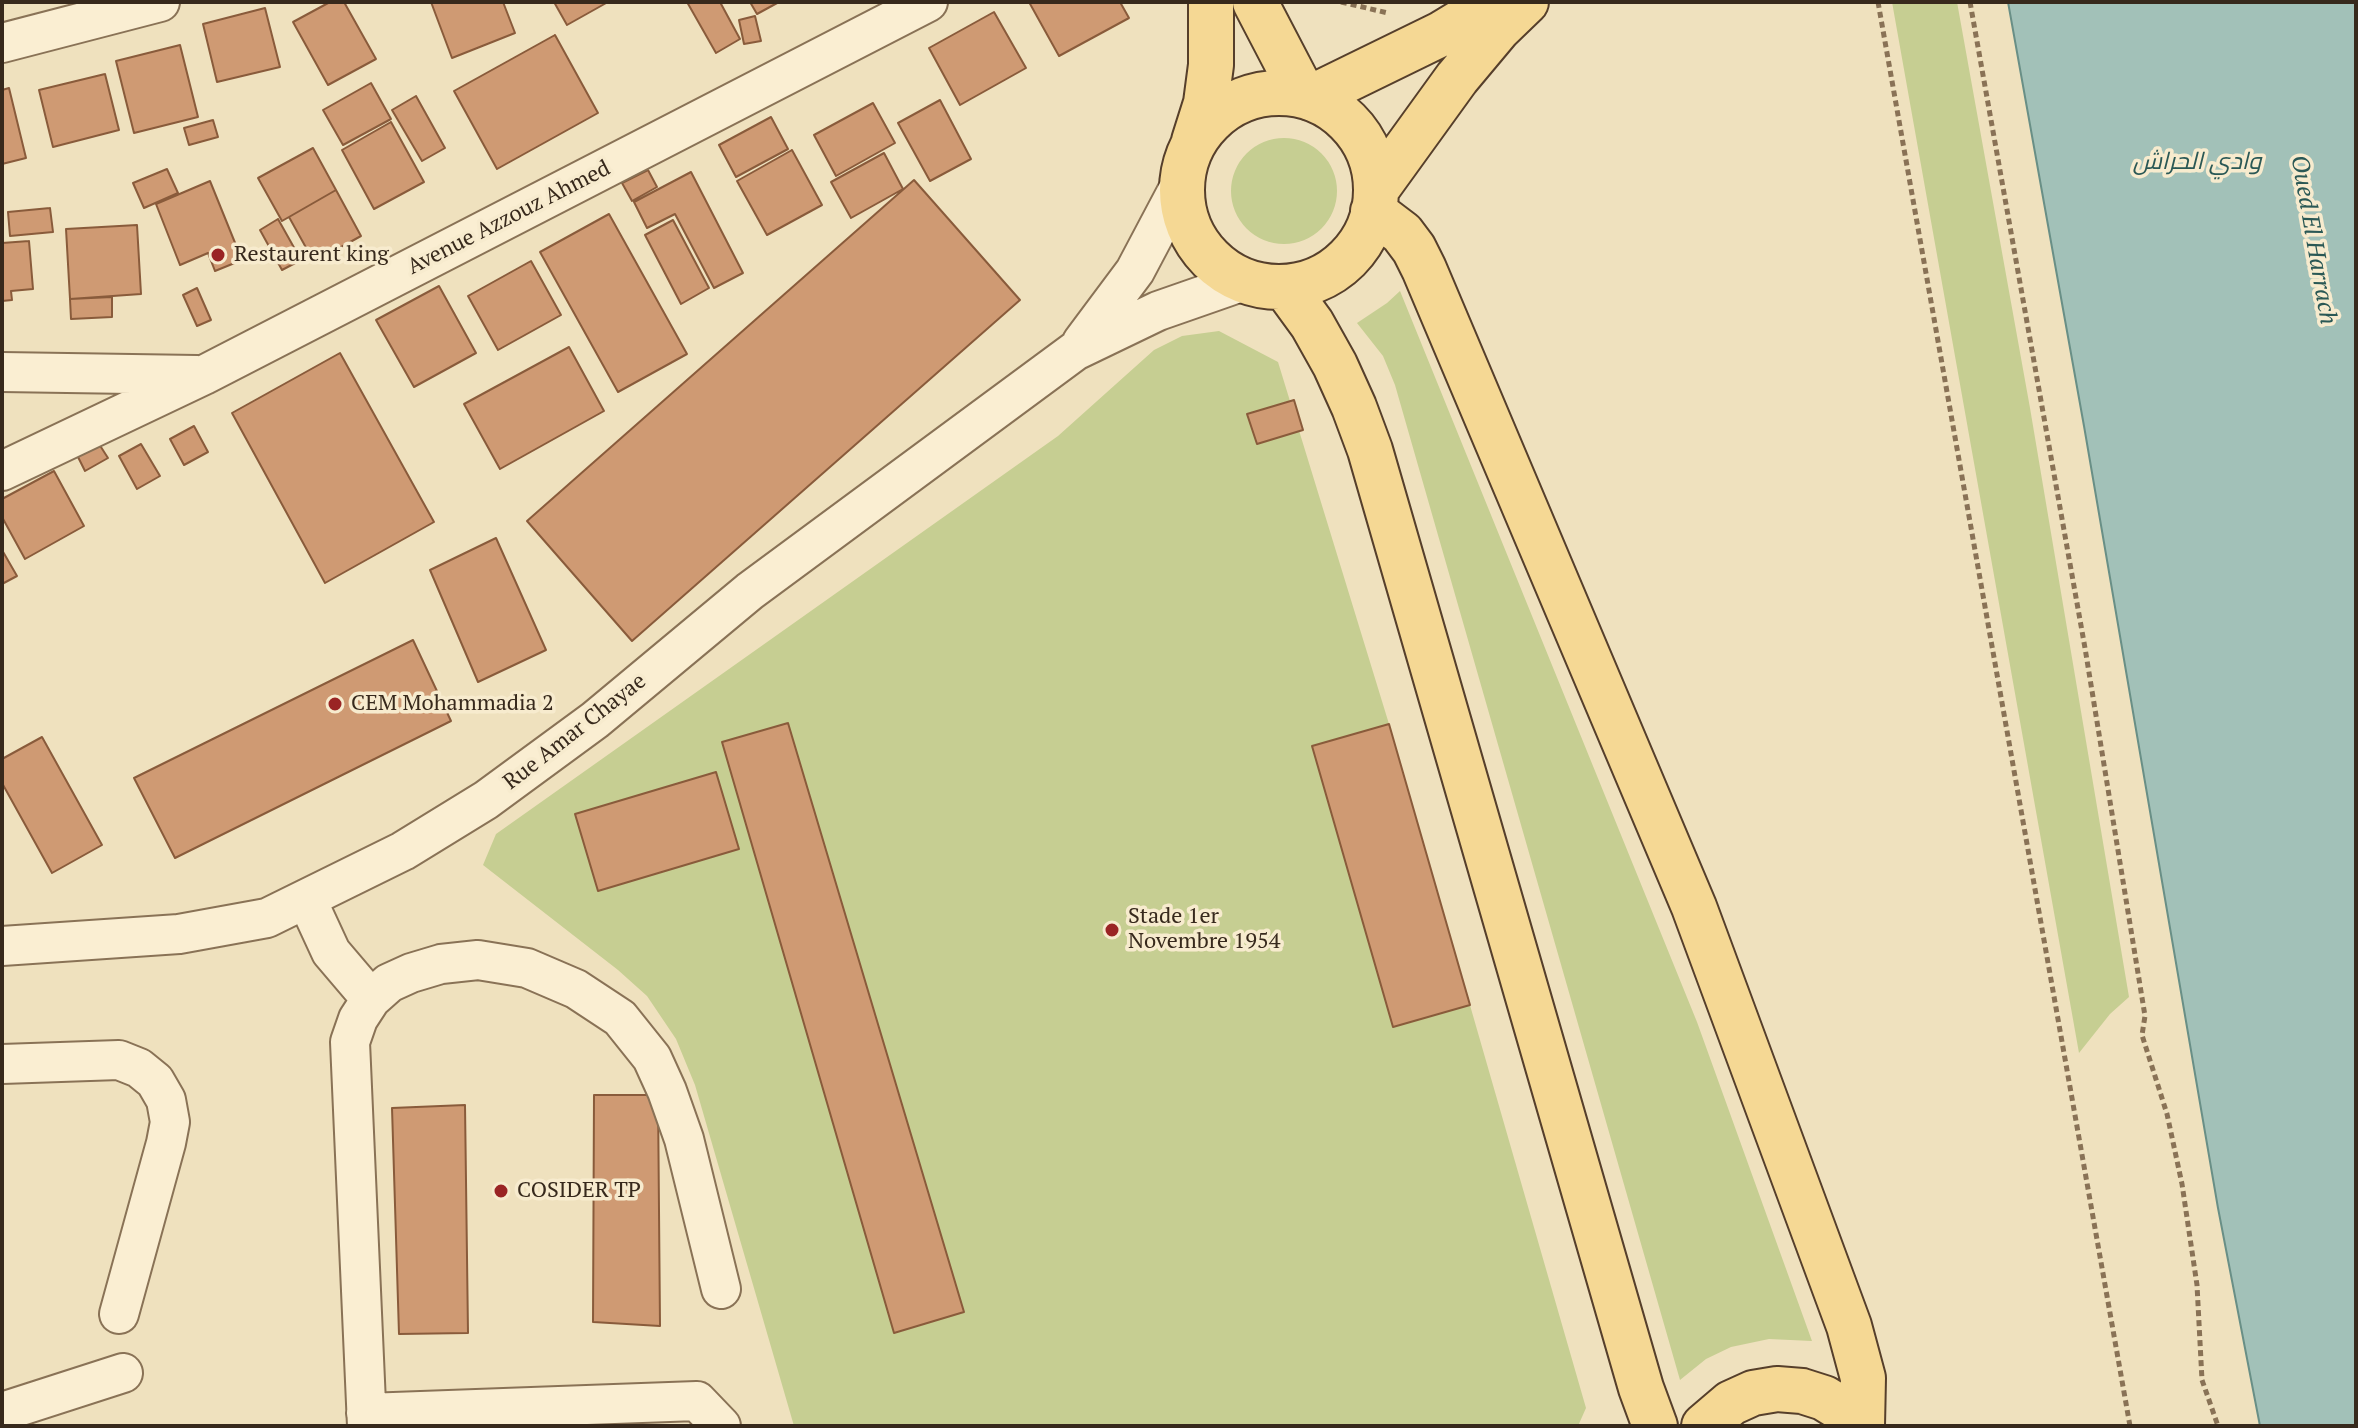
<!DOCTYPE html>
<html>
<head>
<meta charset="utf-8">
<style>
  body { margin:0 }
  #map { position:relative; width:2358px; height:1428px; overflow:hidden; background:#efe1be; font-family:"PT Serif",serif }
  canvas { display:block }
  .frame { position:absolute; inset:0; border:4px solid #37291c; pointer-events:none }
</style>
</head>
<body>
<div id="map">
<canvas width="2358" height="1428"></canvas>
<div class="frame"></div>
</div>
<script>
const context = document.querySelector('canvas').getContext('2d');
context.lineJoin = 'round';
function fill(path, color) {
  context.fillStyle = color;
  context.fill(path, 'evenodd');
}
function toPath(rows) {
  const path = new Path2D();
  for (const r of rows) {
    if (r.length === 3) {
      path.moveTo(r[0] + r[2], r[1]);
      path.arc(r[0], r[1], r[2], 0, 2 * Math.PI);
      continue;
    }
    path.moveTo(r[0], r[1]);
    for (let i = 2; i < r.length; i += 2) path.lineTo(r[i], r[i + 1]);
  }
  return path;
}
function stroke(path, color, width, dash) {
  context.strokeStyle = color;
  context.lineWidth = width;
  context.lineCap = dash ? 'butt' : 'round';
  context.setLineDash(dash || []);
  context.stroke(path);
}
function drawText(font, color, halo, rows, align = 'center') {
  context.font = font + ' "PT Serif",Cairo,serif';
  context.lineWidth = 7;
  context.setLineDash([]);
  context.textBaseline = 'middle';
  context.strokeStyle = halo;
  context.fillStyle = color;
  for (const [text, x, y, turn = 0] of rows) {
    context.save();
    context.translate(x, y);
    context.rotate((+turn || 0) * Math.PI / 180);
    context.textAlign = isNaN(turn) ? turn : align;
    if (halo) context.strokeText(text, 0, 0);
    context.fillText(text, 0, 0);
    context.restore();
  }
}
fill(toPath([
  [1892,2,1957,2,2030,408,2129,997,2110,1014,2079,1053],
  [1284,191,53],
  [1400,291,1697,1022,1812,1341,1769,1339,1731,1347,1706,1359,1680,1380,1395,385,1383,356,1357,323,1387,303],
  [1219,331,1278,362,1389,724,1586,1408,1578,1426,794,1426,695,1085,676,1039,647,996,618,970,483,865,496,834,1058,436,1154,350,1182,336]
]), '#c6ce92');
const water = toPath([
  [2008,2,2356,2,2356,1426,2260,1426,2218,1208,2084,426,2008,2]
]);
fill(water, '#a2c1b8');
stroke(water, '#698f86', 2);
const building = toPath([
  [330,2,344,2,376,59,328,85,293,22,330,2],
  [431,2,503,2,515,33,452,58,431,2],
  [554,2,608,2,567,25,554,2],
  [687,2,720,2,740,39,716,53,687,2],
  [750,2,779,2,757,14,750,2],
  [1029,2,1120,2,1129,18,1059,56,1029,2],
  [265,8,280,67,217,82,203,24,265,8],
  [994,12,1026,68,960,105,929,48,994,12],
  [755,16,761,41,744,44,739,20,755,16],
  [555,35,598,113,497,169,454,91,555,35],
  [180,45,198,117,134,133,116,61,180,45],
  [105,74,119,130,53,147,39,90,105,74],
  [371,83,391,119,343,145,323,110,371,83],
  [9,88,26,158,2,164,2,90,9,88],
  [416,96,445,148,422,161,392,110,416,96],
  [940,100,971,159,930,181,898,123,940,100],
  [873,103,895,143,836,176,814,135,873,103],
  [771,117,788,149,736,177,719,145,771,117],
  [213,120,218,137,189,145,184,128,213,120],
  [391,122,424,182,374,209,342,150,391,122],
  [313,148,336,190,282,221,258,178,313,148],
  [792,150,822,205,767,235,737,181,792,150],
  [884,153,903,189,851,218,831,182,884,153],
  [167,169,178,193,144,208,133,183,167,169],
  [648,170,657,187,632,201,622,183,648,170],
  [691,172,743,273,714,288,675,214,647,228,634,202,691,172],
  [914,180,1020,300,632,641,527,521,914,180],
  [210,181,242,260,215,271,208,253,180,265,156,204,210,181],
  [336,190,361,236,314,262,289,217,336,190],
  [50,208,53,232,10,236,8,212,50,208],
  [609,214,687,354,618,392,540,252,609,214],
  [278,219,301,260,282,270,260,230,278,219],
  [673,220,709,288,681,304,645,235,673,220],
  [137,225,141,294,70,299,66,229,137,225],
  [29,241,33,289,11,291,12,300,2,301,2,243,29,241],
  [531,261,561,315,498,350,468,296,531,261],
  [439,286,476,353,414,387,376,320,439,286],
  [197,288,211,320,197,326,183,295,197,288],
  [112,297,112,317,71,319,70,299,112,297],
  [569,347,604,411,500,469,464,404,569,347],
  [340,353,434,522,325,583,232,413,340,353],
  [1294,400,1303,430,1257,444,1247,414,1294,400],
  [194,426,208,452,184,465,170,439,194,426],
  [99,444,108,458,85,471,77,455,99,444],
  [141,444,160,476,137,489,119,456,141,444],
  [54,471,84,526,25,559,2,517,2,499,54,471],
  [496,538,546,650,478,682,430,570,496,538],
  [2,550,17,576,2,584,2,550],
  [413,640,451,721,175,858,134,778,413,640],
  [788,723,964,1312,894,1333,722,742,788,723],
  [1389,724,1470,1005,1393,1027,1312,746,1389,724],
  [42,737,102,845,52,873,2,783,2,759,42,737],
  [716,772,739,849,598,891,575,814,716,772],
  [594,1095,658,1095,660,1326,593,1322,594,1095],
  [465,1105,468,1333,399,1334,392,1108,465,1105]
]);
fill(building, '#cf9a73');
stroke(building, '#895b3b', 2);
const minor = toPath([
  [2,43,160,2],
  [1082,342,1135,271,1181,184],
  [2,372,197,375],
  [2,471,204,375,928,2],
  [307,900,331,952,371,999],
  [2,946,179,934,267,918,403,851,486,800,595,720,750,591,1075,351,1158,311,1244,281],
  [2,1064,119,1060,139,1068,155,1081,166,1100,170,1122,166,1143,119,1314],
  [2,1412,123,1373],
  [366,1413,697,1401,721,1426],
  [367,1426,350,1042,358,1019,371,999,389,983,411,973,441,964,478,960,527,968,576,989,620,1018,652,1058,667,1091,684,1139,721,1289]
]);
const major = toPath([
  [1255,2,1304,96],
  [1279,190,97],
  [1310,98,1441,34,1494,2],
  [1194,141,1206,103,1211,65,1211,2],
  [1376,190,1457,78,1498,29,1526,2],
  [1373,211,1402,233,1414,249,1424,269,1694,907,1849,1326,1863,1378,1862,1426],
  [1285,287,1312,324,1335,365,1354,407,1370,450,1641,1388,1655,1426],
  [1704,1426,1731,1403,1753,1393,1777,1389,1802,1391,1824,1398,1845,1411,1859,1426]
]);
stroke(minor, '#897256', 42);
stroke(major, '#563f2b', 48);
stroke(toPath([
  [1341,2,1388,13],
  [1878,2,2130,1426],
  [1970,2,2085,648,2145,1016,2142,1035,2167,1114,2182,1184,2197,1285,2202,1380,2218,1426]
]), '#897256', 5, [6, 4]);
stroke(minor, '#faeed2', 38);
stroke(major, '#f5d894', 44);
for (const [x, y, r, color] of [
  [218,255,8,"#9a2424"],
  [335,704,8,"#9a2424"],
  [1112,930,8,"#9a2424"],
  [501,1191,8,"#9a2424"]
]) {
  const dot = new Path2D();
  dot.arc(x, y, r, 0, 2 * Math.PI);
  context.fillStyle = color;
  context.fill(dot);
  stroke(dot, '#f7ebce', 3);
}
drawText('22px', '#37291c', '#f7ebce', [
  ["Avenue Azzouz Ahmed",509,218,-27],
  ["Rue Amar Chayae",575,732,-38]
]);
drawText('22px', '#37291c', '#f7ebce', [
  ["Restaurent king",234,255],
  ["CEM Mohammadia 2",351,704],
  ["Stade 1er",1128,917],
  ["Novembre 1954",1128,942],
  ["COSIDER TP",517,1191]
], 'left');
drawText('italic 24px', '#2a5855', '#f7ebce', [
  ["وادي الحراش",2197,162],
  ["Oued El Harrach",2313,240,80]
]);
</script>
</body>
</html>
